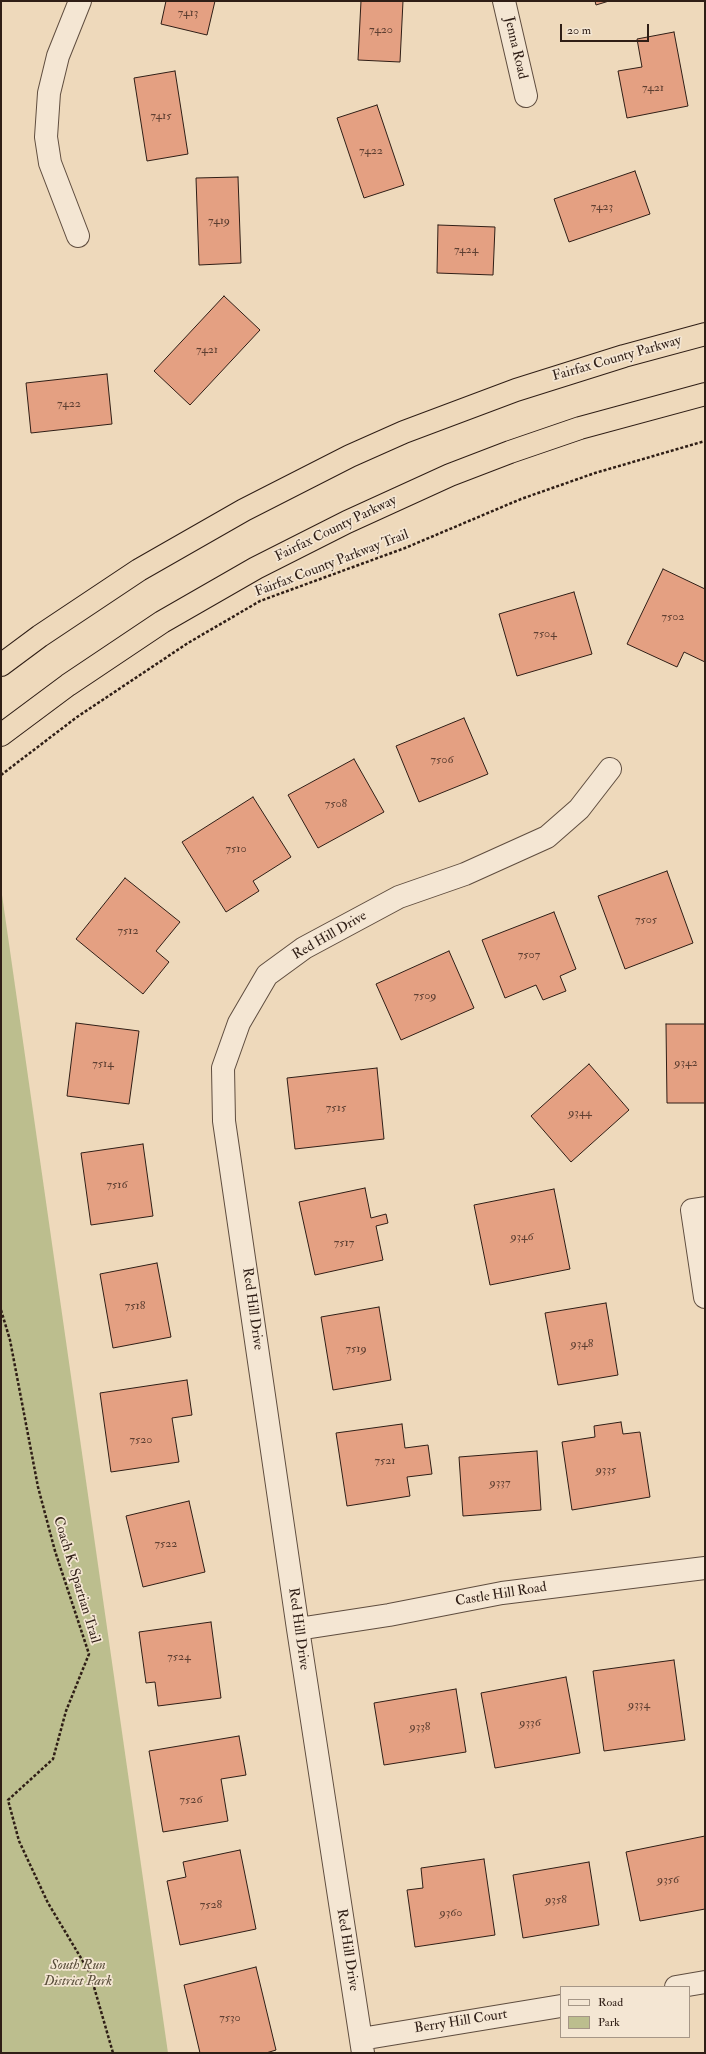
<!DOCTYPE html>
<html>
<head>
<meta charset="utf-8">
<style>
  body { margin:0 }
  #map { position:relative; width:706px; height:2054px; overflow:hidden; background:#eed9bb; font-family:"IM FELL Double Pica",serif }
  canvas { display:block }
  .frame { position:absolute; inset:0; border:2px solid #2f1e16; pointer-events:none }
  .legend { position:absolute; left:560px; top:1986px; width:130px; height:52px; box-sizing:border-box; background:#f4e6d3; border:1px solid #a59687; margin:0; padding:5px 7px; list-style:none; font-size:12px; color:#2f1e16 }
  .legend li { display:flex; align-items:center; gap:8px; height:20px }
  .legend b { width:20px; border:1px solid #a59687 }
  .scale { position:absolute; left:560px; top:24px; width:89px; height:18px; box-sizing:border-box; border:2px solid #2f1e16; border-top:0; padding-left:5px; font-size:12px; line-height:14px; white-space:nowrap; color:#2f1e16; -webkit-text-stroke:3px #f4e6d3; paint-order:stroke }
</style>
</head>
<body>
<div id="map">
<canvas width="706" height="2054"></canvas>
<div class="frame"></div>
<ul class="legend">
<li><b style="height:5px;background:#f4e6d3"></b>Road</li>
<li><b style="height:11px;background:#bcbe8e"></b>Park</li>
</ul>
<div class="scale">20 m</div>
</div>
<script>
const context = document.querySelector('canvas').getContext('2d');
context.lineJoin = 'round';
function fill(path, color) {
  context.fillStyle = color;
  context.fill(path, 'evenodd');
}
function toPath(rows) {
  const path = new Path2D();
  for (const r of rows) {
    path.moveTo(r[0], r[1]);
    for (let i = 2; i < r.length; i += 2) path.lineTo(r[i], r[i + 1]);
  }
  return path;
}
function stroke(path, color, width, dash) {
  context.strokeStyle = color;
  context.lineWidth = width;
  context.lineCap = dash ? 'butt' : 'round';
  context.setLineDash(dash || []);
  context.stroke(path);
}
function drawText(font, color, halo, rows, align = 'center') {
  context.font = font + ' "IM FELL Double Pica",serif';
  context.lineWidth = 3.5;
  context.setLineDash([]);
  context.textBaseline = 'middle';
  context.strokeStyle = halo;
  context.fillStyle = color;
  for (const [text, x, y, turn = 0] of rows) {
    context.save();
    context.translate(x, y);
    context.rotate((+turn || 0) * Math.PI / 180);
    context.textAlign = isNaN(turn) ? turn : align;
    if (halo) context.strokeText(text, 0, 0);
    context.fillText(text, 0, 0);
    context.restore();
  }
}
fill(toPath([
  [1,888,168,2053,1,2053]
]), '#bcbe8e');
const building = toPath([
  [166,1,215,1,207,35,161,24,166,1],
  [361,1,403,1,400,62,358,60,361,1],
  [595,1,609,1,596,5,595,1],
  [674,32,688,106,627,118,618,71,642,67,637,39,674,32],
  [175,71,188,154,147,161,134,78,175,71],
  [377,105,404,185,364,198,337,118,377,105],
  [635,171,650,214,569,242,554,199,635,171],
  [238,177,241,263,199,265,196,178,238,177],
  [438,225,495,227,493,275,437,273,438,225],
  [224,296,260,330,190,405,154,371,224,296],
  [107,374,112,424,31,433,26,383,107,374],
  [663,569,705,589,705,662,684,652,677,667,627,644,663,569],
  [574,592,592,654,517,676,499,614,574,592],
  [464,718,488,774,419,802,396,746,464,718],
  [354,759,384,812,318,848,288,795,354,759],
  [253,797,291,857,253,881,259,891,226,912,182,842,253,797],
  [667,871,693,943,625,969,598,896,667,871],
  [125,878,180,922,156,951,169,962,143,994,76,939,125,878],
  [554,912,576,969,560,976,566,991,543,1000,536,985,505,998,482,940,554,912],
  [449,951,474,1008,401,1040,376,984,449,951],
  [76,1023,139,1031,129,1104,67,1096,76,1023],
  [666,1024,705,1024,705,1103,667,1103,666,1024],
  [589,1064,629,1110,571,1162,531,1116,589,1064],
  [377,1068,384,1139,295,1149,287,1078,377,1068],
  [143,1144,153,1216,91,1225,81,1153,143,1144],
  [365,1188,371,1218,386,1214,388,1223,376,1226,383,1260,315,1275,299,1202,365,1188],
  [554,1189,570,1269,490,1285,474,1205,554,1189],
  [157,1263,171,1337,113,1348,100,1274,157,1263],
  [606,1303,618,1375,558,1385,545,1313,606,1303],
  [379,1307,391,1380,333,1390,321,1317,379,1307],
  [187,1380,192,1415,172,1418,179,1462,111,1472,100,1393,187,1380],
  [621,1422,623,1434,640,1432,650,1497,572,1510,562,1442,595,1437,594,1426,621,1422],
  [402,1424,405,1448,428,1445,432,1474,407,1477,410,1496,347,1506,336,1433,402,1424],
  [537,1451,541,1510,463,1516,459,1457,537,1451],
  [189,1501,205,1572,143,1587,126,1516,189,1501],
  [211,1622,221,1698,158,1706,155,1682,146,1683,139,1632,211,1622],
  [674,1660,685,1740,604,1751,593,1671,674,1660],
  [566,1677,580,1753,495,1768,481,1693,566,1677],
  [456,1689,466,1752,384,1765,374,1703,456,1689],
  [239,1736,246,1775,221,1779,228,1821,163,1832,149,1751,239,1736],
  [705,1836,705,1909,640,1921,626,1852,705,1836],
  [240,1850,256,1929,180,1945,167,1881,186,1877,183,1862,240,1850],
  [484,1859,495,1935,415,1947,407,1890,423,1888,421,1868,484,1859],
  [589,1862,599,1925,523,1938,513,1875,589,1862],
  [256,1967,276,2050,266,2053,200,2053,184,1985,256,1967]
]);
fill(building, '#e4a082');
stroke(building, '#2f1e16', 1);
const minor = toPath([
  [504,1,526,96],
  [78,236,50,163,46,137,49,93,58,56,80,1],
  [705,1208,692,1210,705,1297],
  [298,1629,389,1615,502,1593,705,1568],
  [676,1987,705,1982],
  [361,2039,561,2006],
  [363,2053,298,1629,224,1121,223,1068,239,1023,267,975,304,948,399,897,465,874,547,837,579,809,610,769]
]);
const highway = toPath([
  [1,665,40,636,139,570,244,510,350,456,404,432,516,390,624,356,705,334],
  [1,735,68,685,162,622,256,568,347,522,450,475,510,452,580,428,705,394]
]);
stroke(minor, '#5f4d3f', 24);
stroke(highway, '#2f1e16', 24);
stroke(toPath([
  [1,775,77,717,188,643,260,601,405,548,521,499,595,473,705,441],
  [1,1310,10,1340,38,1487,55,1551,89,1654,66,1711,53,1759,8,1800,19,1841,48,1903,90,1973,113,2053]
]), '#2f1e16', 2.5, [3, 2]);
stroke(minor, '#f4e6d3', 22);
stroke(highway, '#eed9bb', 22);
drawText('12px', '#5c3e31', null, [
  ["7413",188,13],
  ["7420",381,30],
  ["7421",653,88],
  ["7415",161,116],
  ["7422",371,151],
  ["7423",602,207],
  ["7419",219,221],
  ["7424",466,250],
  ["7421",207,350],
  ["7422",69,404],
  ["7502",673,617],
  ["7504",545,634],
  ["7506",442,760],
  ["7508",336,804],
  ["7510",236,849],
  ["7505",646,920],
  ["7512",128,931],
  ["7507",529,955],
  ["7509",425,996],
  ["9342",686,1063],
  ["7514",103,1064],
  ["7515",336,1108],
  ["9344",580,1113],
  ["7516",117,1185],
  ["9346",522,1237],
  ["7517",344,1243],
  ["7518",135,1306],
  ["9348",582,1344],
  ["7519",356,1349],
  ["7520",141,1440],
  ["7521",385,1461],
  ["9335",606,1470],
  ["9337",500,1483],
  ["7522",166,1544],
  ["7524",179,1657],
  ["9334",639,1705],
  ["9336",530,1723],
  ["9338",420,1727],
  ["7526",191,1800],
  ["9356",668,1880],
  ["9358",556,1900],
  ["7528",211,1905],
  ["9360",451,1913],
  ["7530",230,2018]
]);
drawText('14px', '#2f1e16', '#f4e6d3', [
  ["Jenna Road",515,48,77],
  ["Fairfax County Parkway",617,359,-16],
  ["Fairfax County Parkway",336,529,-26],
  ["Fairfax County Parkway Trail",332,564,-21],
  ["Red Hill Drive",330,936,-30],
  ["Red Hill Drive",252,1309,82],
  ["Coach K. Spartian Trail",76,1580,73],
  ["Castle Hill Road",501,1595,-9],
  ["Red Hill Drive",298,1629,82],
  ["Red Hill Drive",347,1950,81],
  ["Berry Hill Court",461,2022,-9]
]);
drawText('italic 14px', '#594e3a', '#f4e6d3', [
  ["South Run",78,1966],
  ["District Park",78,1982]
]);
</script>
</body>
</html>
